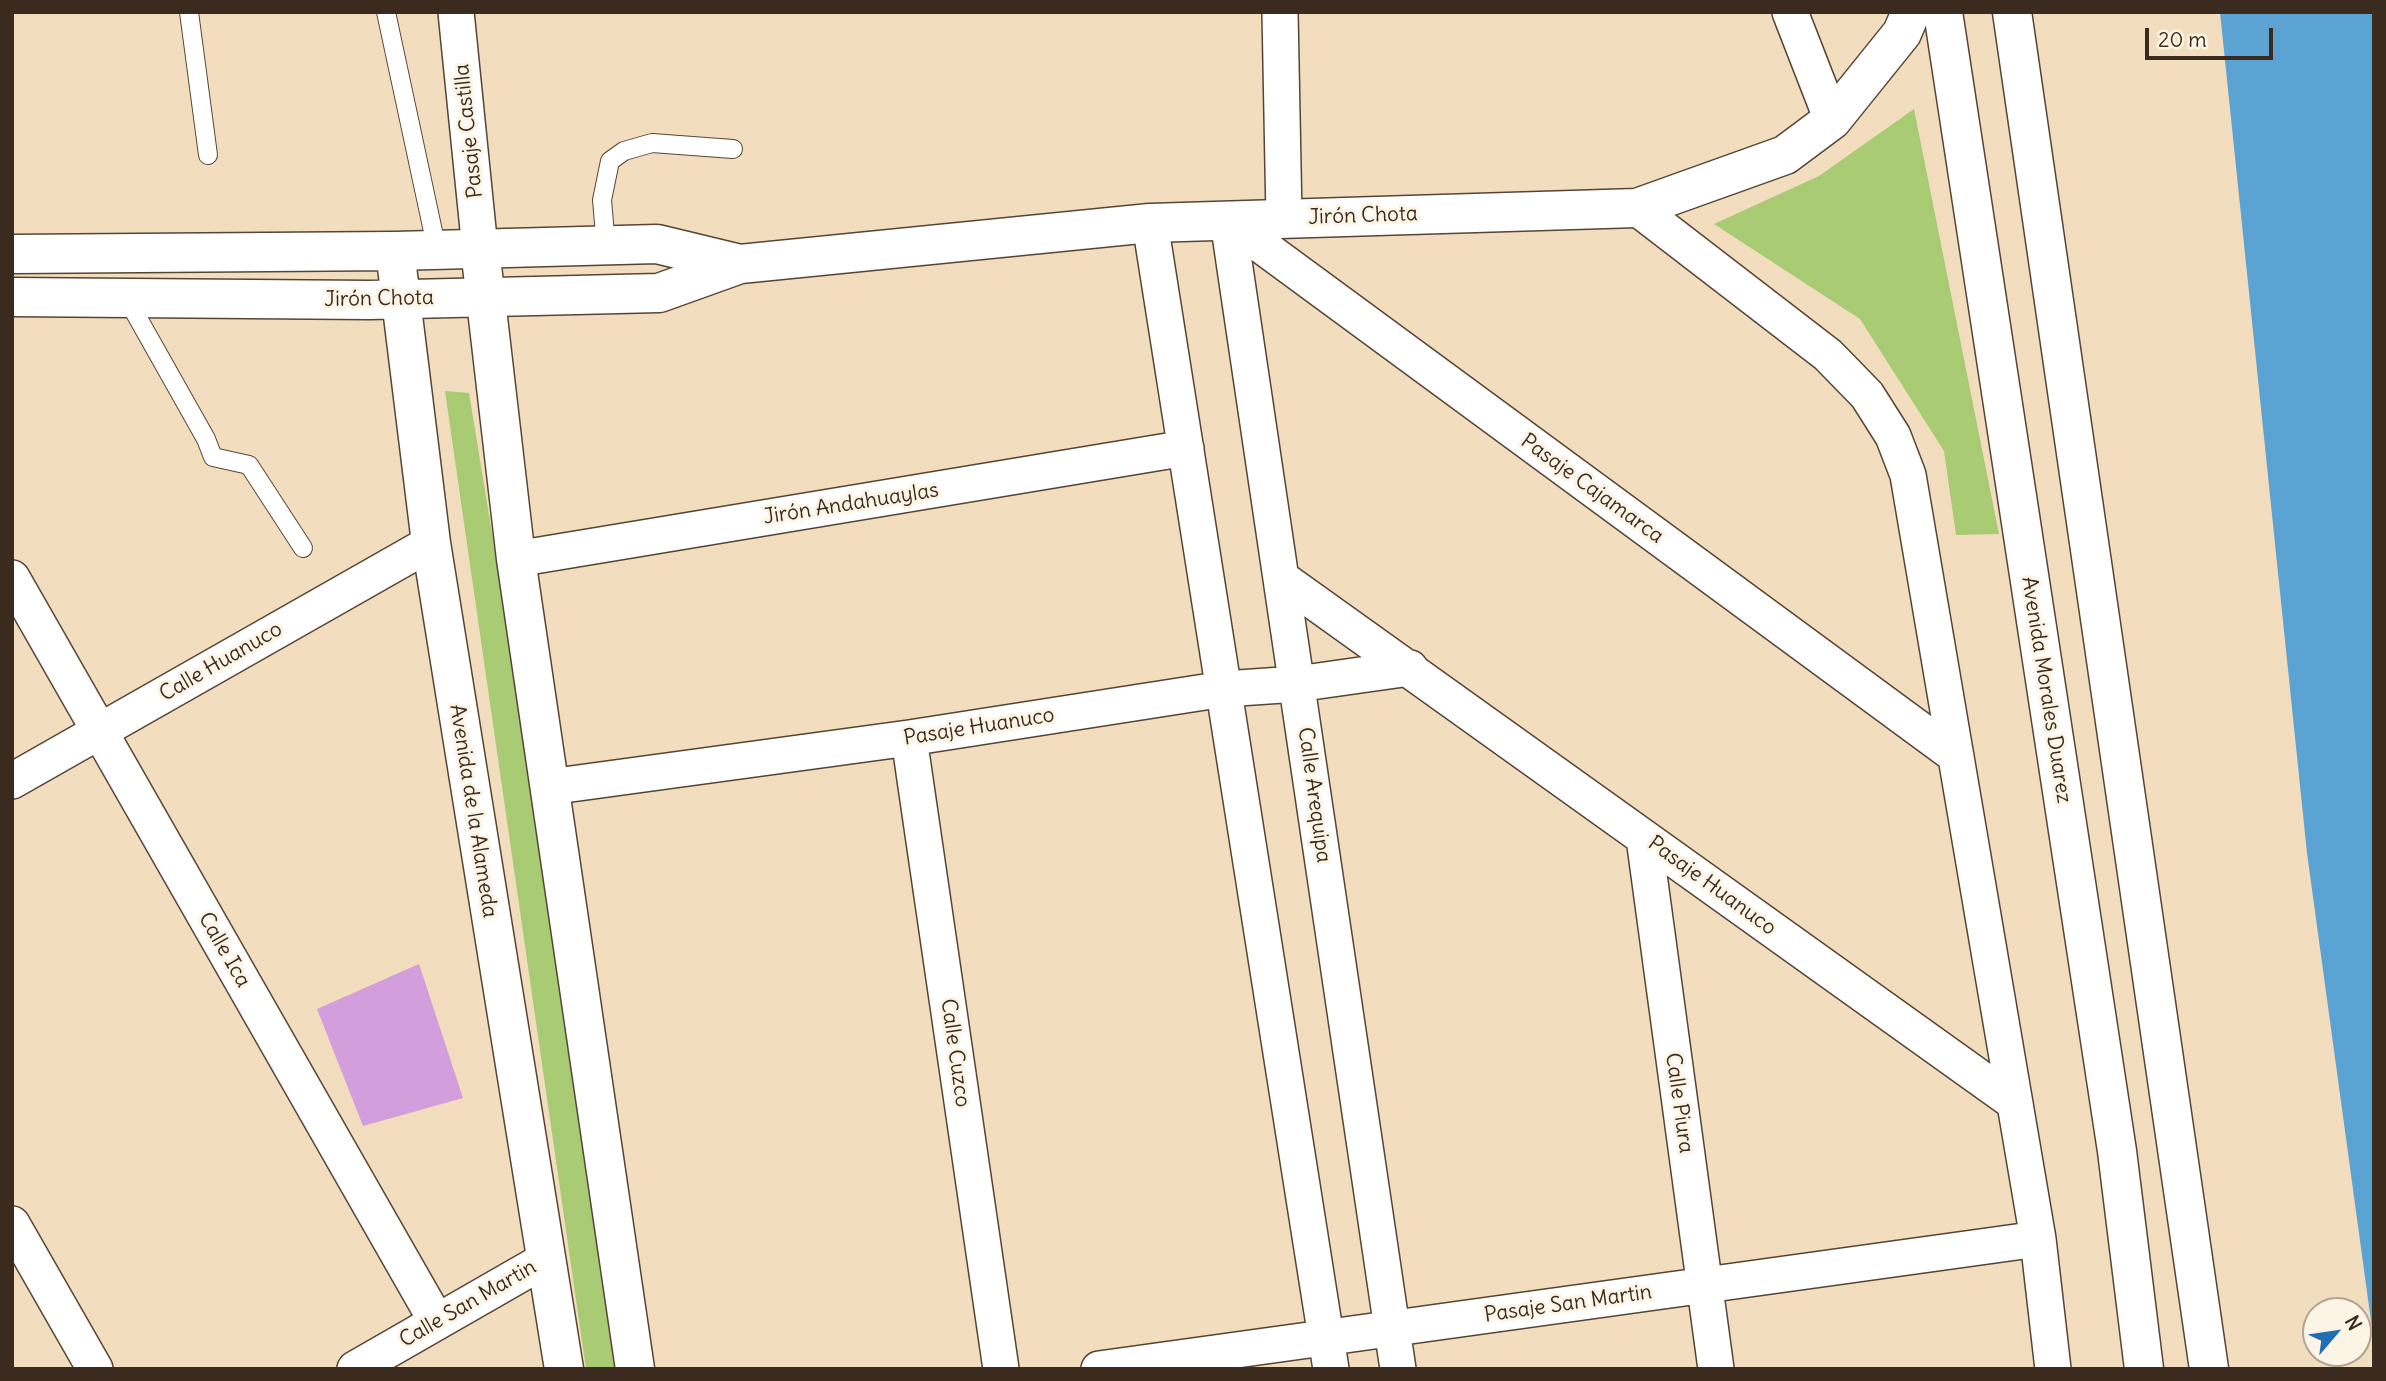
<!DOCTYPE html>
<html>
<head>
<meta charset="utf-8">
<style>
  body { margin:0 }
  #map { position:relative; width:2386px; height:1381px; overflow:hidden; background:#f2ddbe; font-family:Delius,sans-serif }
  canvas { display:block }
  .frame { position:absolute; inset:0; border:14px solid #3b2a1e; pointer-events:none }
  .north { position:absolute; left:2302px; top:1297px; width:70px; height:70px; box-sizing:border-box; background:#fcf5e5; border:2px solid #afa495; border-radius:50%; rotate:61deg; font-size:19px; font-weight:700; line-height:28px; text-align:center; color:#3b2a1e }
  .north::after { content:''; display:block; margin:auto; width:24px; height:32px; background:#1f6fb2; clip-path:polygon(50% 0,100% 100%,50% 72%,0 100%) }
  .scale { position:absolute; left:2145px; top:28px; width:128px; height:32px; box-sizing:border-box; border:4px solid #3b2a1e; border-top:0; padding-left:9px; font-size:21px; line-height:24px; white-space:nowrap; color:#3b2a1e; -webkit-text-stroke:5px #fcf5e5; paint-order:stroke }
</style>
</head>
<body>
<div id="map">
<canvas width="2386" height="1381"></canvas>
<div class="frame"></div>
<div class="north">N</div>
<div class="scale">20 m</div>
</div>
<script>
const context = document.querySelector('canvas').getContext('2d');
context.lineJoin = 'round';
function fill(path, color) {
  context.fillStyle = color;
  context.fill(path, 'evenodd');
}
function toPath(rows) {
  const path = new Path2D();
  for (const r of rows) {
    path.moveTo(r[0], r[1]);
    for (let i = 2; i < r.length; i += 2) path.lineTo(r[i], r[i + 1]);
  }
  return path;
}
function stroke(path, color, width, dash) {
  context.strokeStyle = color;
  context.lineWidth = width;
  context.lineCap = dash ? 'butt' : 'round';
  context.setLineDash(dash || []);
  context.stroke(path);
}
function drawText(font, color, halo, rows, align = 'center') {
  context.font = font + ' Delius,sans-serif';
  context.lineWidth = 6;
  context.setLineDash([]);
  context.textBaseline = 'middle';
  context.strokeStyle = halo;
  context.fillStyle = color;
  for (const [text, x, y, turn = 0] of rows) {
    context.save();
    context.translate(x, y);
    context.rotate((+turn || 0) * Math.PI / 180);
    context.textAlign = isNaN(turn) ? turn : align;
    if (halo) context.strokeText(text, 0, 0);
    context.fillText(text, 0, 0);
    context.restore();
  }
}
fill(toPath([
  [1914,109,1999,534,1956,535,1944,451,1860,319,1714,224,1819,176],
  [445,391,469,393,629,1369,586,1369]
]), '#a9cb73');
fill(toPath([
  [2220,12,2374,12,2374,1343,2307,853]
]), '#5ba3d2');
fill(toPath([
  [419,964,463,1098,363,1126,317,1009]
]), '#d39edc');
const lane = toPath([
  [189,12,208,155],
  [386,12,437,250],
  [606,246,602,200,610,161,624,151,652,143,733,149],
  [126,297,206,439,213,457,249,465,303,548]
]);
const street = toPath([
  [456,12,480,249],
  [1280,12,1284,218],
  [1790,12,1832,120],
  [1637,208,1828,355,1867,395,1893,436,1908,475,2038,1239,2053,1369],
  [1228,221,1398,1369],
  [1228,221,1956,756],
  [1150,223,1331,1369],
  [516,559,1186,448],
  [12,578,437,1322],
  [1281,578,2015,1103],
  [909,738,1001,1369],
  [12,781,431,543],
  [549,787,909,738,1224,689,1297,684,1410,668],
  [1644,838,1716,1369],
  [12,1224,95,1369],
  [355,1369,545,1260],
  [1099,1369,2038,1239]
]);
const secondary = toPath([
  [480,249,516,559,635,1369],
  [395,251,431,543,564,1369],
  [12,254,395,251,657,244,740,264],
  [12,297,369,300,659,293,740,264,1150,223,1637,208,1785,155,1832,120,1902,33,1911,12]
]);
const highway = toPath([
  [1943,12,2117,1151,2144,1369],
  [2012,12,2209,1369]
]);
stroke(lane, '#564536', 20);
stroke(street, '#564536', 38);
stroke(secondary, '#564536', 41);
stroke(highway, '#564536', 41);
stroke(lane, '#fff', 18);
stroke(street, '#fff', 35);
stroke(secondary, '#fff', 38);
stroke(highway, '#fff', 38);
drawText('21px', '#3b2a1e', '#fcf5e5', [
  ["Pasaje Castilla",469,131,-96],
  ["Jirón Chota",1363,216,-2],
  ["Jirón Chota",379,299,-1],
  ["Pasaje Cajamarca",1592,489,36],
  ["Jirón Andahuaylas",851,504,-9],
  ["Calle Huanuco",221,662,-30],
  ["Avenida Morales Duarez",2046,690,81],
  ["Pasaje Huanuco",979,727,-9],
  ["Calle Arequipa",1314,795,82],
  ["Avenida de la Alameda",473,811,81],
  ["Pasaje Huanuco",1712,886,36],
  ["Calle Ica",224,950,60],
  ["Calle Cuzco",955,1053,82],
  ["Calle Piura",1679,1103,82],
  ["Calle San Martin",468,1304,-30],
  ["Pasaje San Martin",1568,1304,-8]
]);
</script>
</body>
</html>
